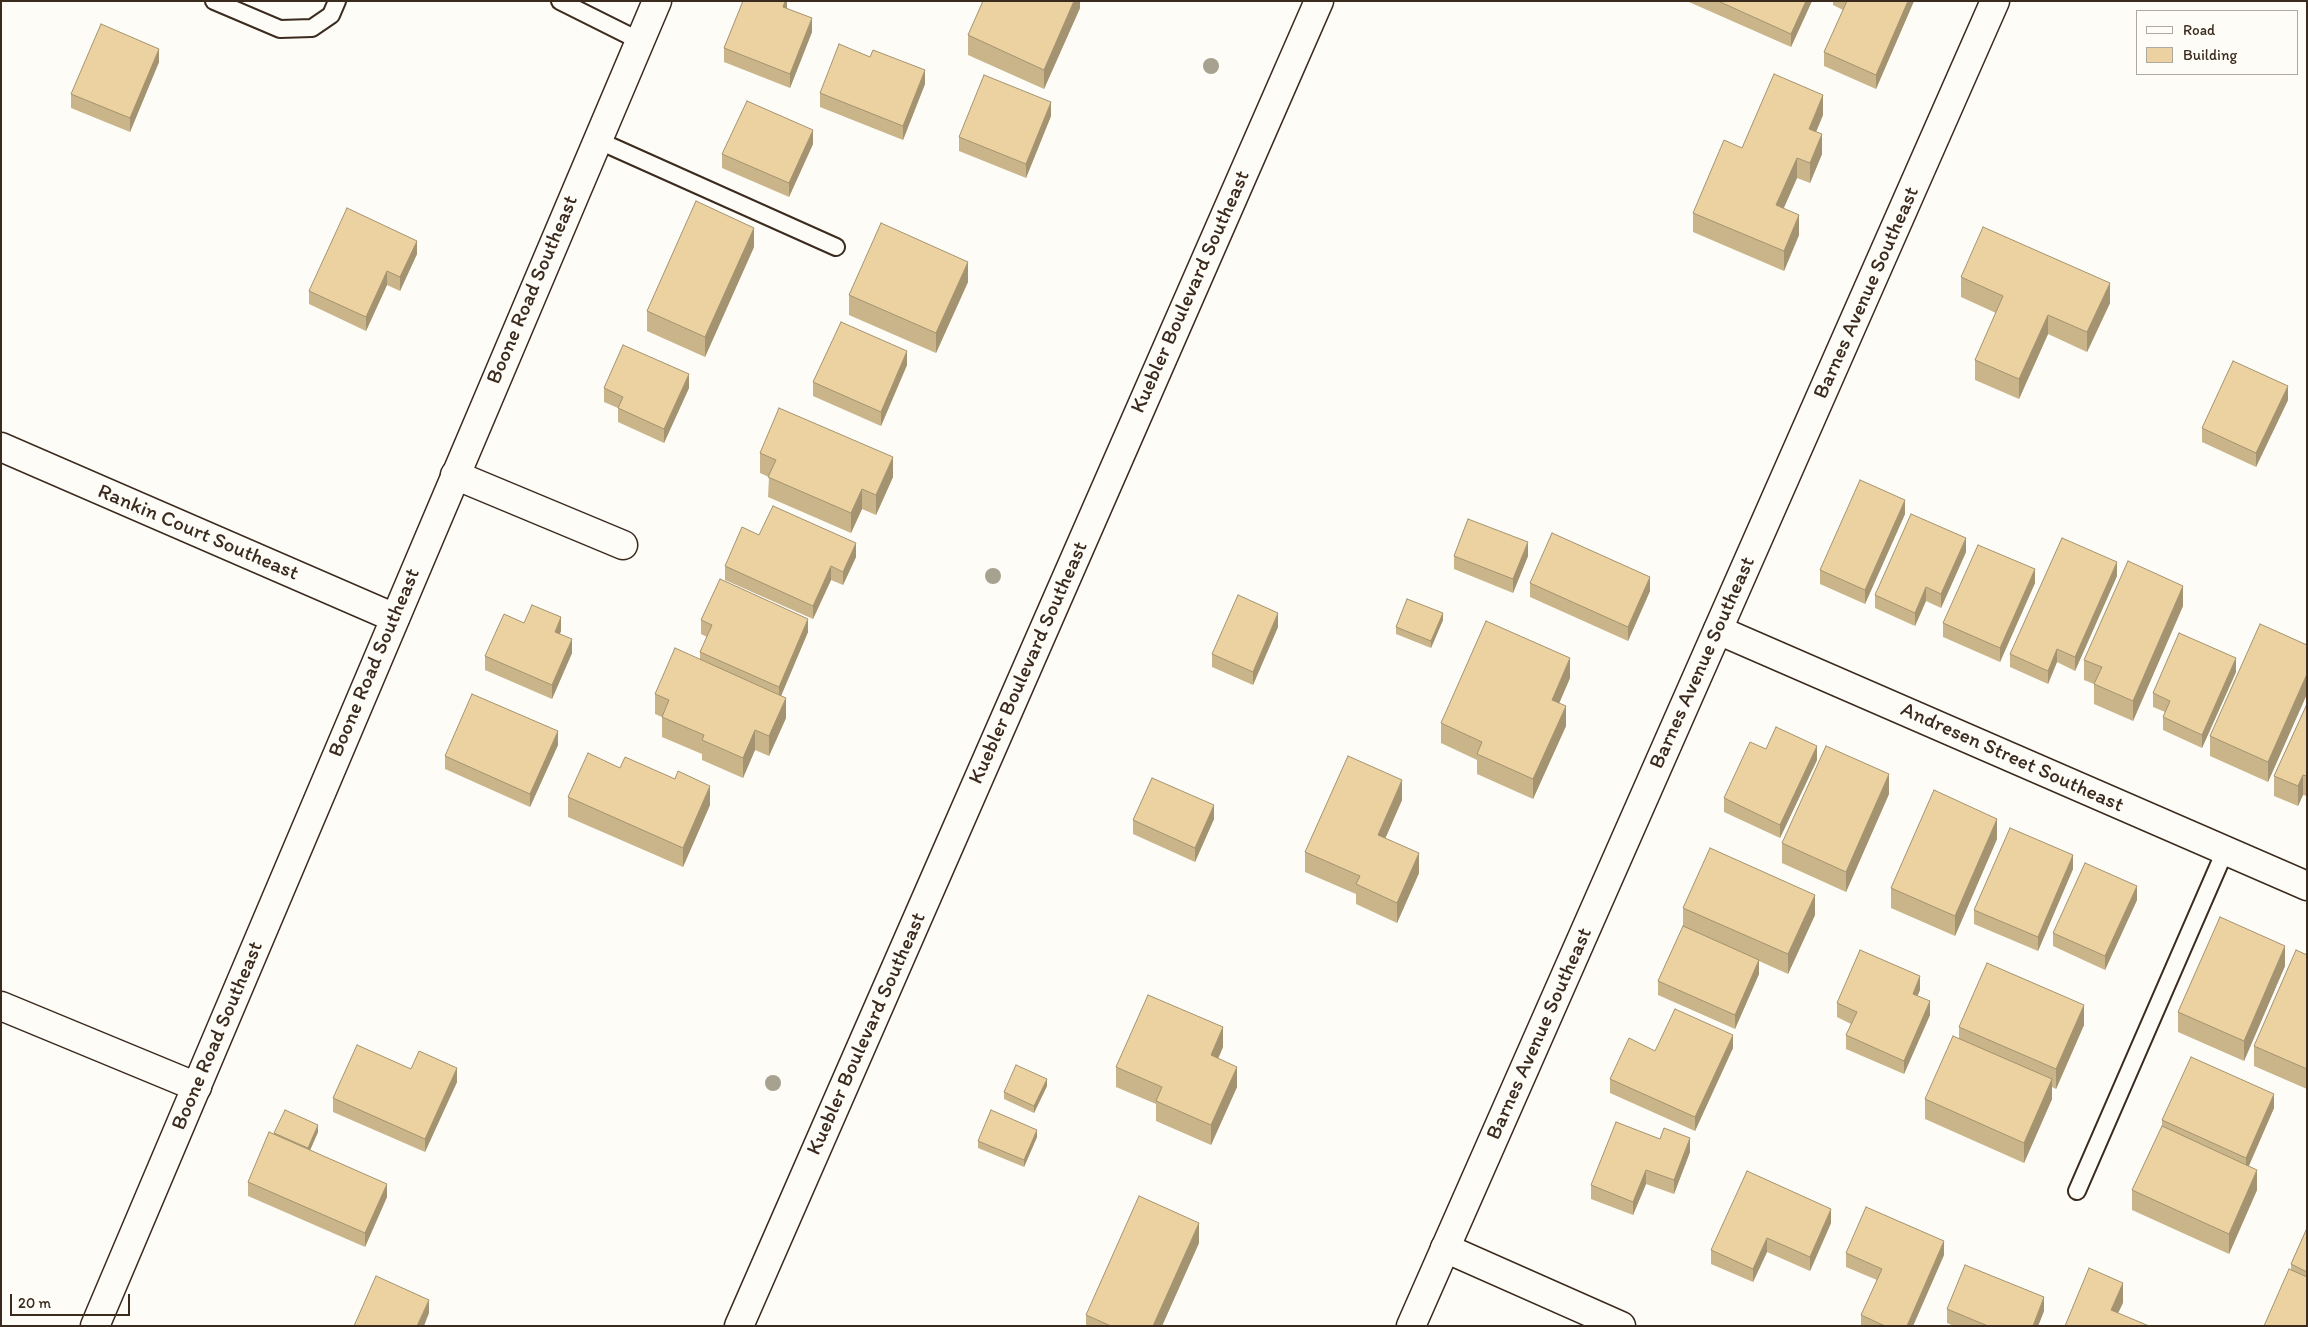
<!DOCTYPE html>
<html>
<head>
<meta charset="utf-8">
<style>
  body { margin:0 }
  #map { position:relative; width:2308px; height:1327px; overflow:hidden; background:#fdfcf7; font-family:Itim,sans-serif }
  canvas { display:block }
  .frame { position:absolute; inset:0; border:2px solid #3b2a1e; pointer-events:none }
  .legend { position:absolute; left:2136px; top:10px; width:162px; height:65px; box-sizing:border-box; background:#fdfcf7; border:1px solid #afa8a0; margin:0; padding:6px 9px; list-style:none; font-size:15px; color:#3b2a1e }
  .legend li { display:flex; align-items:center; gap:10px; height:25px }
  .legend b { width:25px; border:1px solid #afa8a0 }
  .scale { position:absolute; left:10px; top:1294px; width:120px; height:22px; box-sizing:border-box; border:2px solid #3b2a1e; border-top:0; padding-left:6px; font-size:15px; line-height:18px; white-space:nowrap; color:#3b2a1e; -webkit-text-stroke:4px #fdfcf7; paint-order:stroke }
</style>
</head>
<body>
<div id="map">
<canvas width="2308" height="1327"></canvas>
<div class="frame"></div>
<ul class="legend">
<li><b style="height:6px;background:#fdfcf7"></b>Road</li>
<li><b style="height:14px;background:#ebd2a0"></b>Building</li>
</ul>
<div class="scale">20 m</div>
</div>
<script>
const context = document.querySelector('canvas').getContext('2d');
context.lineJoin = 'round';
function toPath(rows) {
  const path = new Path2D();
  for (const r of rows) {
    path.moveTo(r[0], r[1]);
    for (let i = 2; i < r.length; i += 2) path.lineTo(r[i], r[i + 1]);
  }
  return path;
}
function stroke(path, color, width, dash) {
  context.strokeStyle = color;
  context.lineWidth = width;
  context.lineCap = dash ? 'butt' : 'round';
  context.setLineDash(dash || []);
  context.stroke(path);
}
function fill(path, color) {
  context.fillStyle = color;
  context.fill(path, 'evenodd');
}
function drawText(font, color, halo, rows, align = 'center') {
  context.font = font + ' Itim,sans-serif';
  context.lineWidth = 4;
  context.setLineDash([]);
  context.textBaseline = 'middle';
  context.strokeStyle = halo;
  context.fillStyle = color;
  for (const [text, x, y, turn = 0] of rows) {
    context.save();
    context.translate(x, y);
    context.rotate((+turn || 0) * Math.PI / 180);
    context.textAlign = isNaN(turn) ? turn : align;
    if (halo) context.strokeText(text, 0, 0);
    context.fillText(text, 0, 0);
    context.restore();
  }
}
const service = toPath([
  [214,1,280,29,312,28,331,15,337,1],
  [560,1,640,41],
  [597,140,836,247],
  [2077,1191,2225,851]
]);
const minor = toPath([
  [1,447,395,618],
  [455,475,623,545],
  [1718,630,2307,886],
  [1,1006,197,1087],
  [1445,1248,1621,1326]
]);
const tertiary = toPath([
  [95,1326,657,1],
  [1411,1326,1995,1]
]);
const primary = toPath([
  [739,1326,1319,1]
]);
stroke(service, '#3b2a1e', 20);
stroke(minor, '#3b2a1e', 31);
stroke(tertiary, '#3b2a1e', 31);
stroke(primary, '#3b2a1e', 31);
stroke(service, '#fdfcf7', 16);
stroke(minor, '#fdfcf7', 28);
stroke(tertiary, '#fdfcf7', 28);
stroke(primary, '#fdfcf7', 28);
context.fillStyle = '#a7a18f';
for (const [x, y] of [
  [1211,66],
  [993,576],
  [773,1083]
]) {
  context.beginPath();
  context.arc(x, y, 8, 0, 2 * Math.PI);
  context.fill();
}
fill(toPath([
  [787,1,787,8,812,32,790,88,724,62,724,48],
  [1080,1,1080,8,1044,89,968,55,968,35],
  [1689,1,1812,1,1791,47,1689,2],
  [1833,1,1914,1,1876,89,1824,66,1824,52,1843,10,1833,5],
  [159,62,130,132,71,108,71,94],
  [925,84,903,140,820,107,820,93],
  [1823,115,1816,132,1822,154,1810,183,1797,178,1784,208,1799,235,1784,271,1693,232,1693,213,1742,148],
  [1051,116,1026,178,959,151,959,137],
  [813,144,789,197,722,168,722,154],
  [754,247,705,357,647,331,647,311],
  [417,254,400,291,387,285,366,331,309,304,309,291],
  [1961,277,2110,303,2087,352,2048,334,2019,399,1975,380,1975,360,1996,313,1961,297],
  [968,282,936,353,849,315,849,295],
  [907,365,881,426,813,396,813,382],
  [604,388,689,388,664,443,618,422,618,408,604,402],
  [2288,400,2256,467,2202,442,2202,428],
  [760,453,893,477,876,515,862,509,851,533,768,497,769,477,760,473],
  [1905,514,1865,604,1820,584,1820,570],
  [759,535,856,557,843,585,831,580,813,619,725,580,725,566],
  [1966,552,1941,608,1926,601,1915,626,1875,608,1875,595],
  [1454,556,1528,556,1513,593,1454,569],
  [2117,576,2075,671,2057,662,2048,684,2010,667,2010,654],
  [1530,583,1650,591,1628,641,1530,597],
  [2035,583,2000,662,1943,637,1943,623],
  [2183,606,2133,721,2094,704,2094,684,2084,680,2084,660],
  [701,620,808,632,781,695,786,718,769,756,755,750,743,778,702,760,702,754,662,737,662,717,655,714,655,694,700,660,700,652,707,637,701,634],
  [1443,620,1431,648,1396,634,1396,627],
  [524,623,561,631,559,634,572,653,552,699,485,670,485,656],
  [1278,627,1253,685,1212,667,1212,654],
  [2307,645,2307,694,2268,782,2210,756,2210,736],
  [2236,672,2202,748,2163,730,2163,717,2165,712,2153,707,2153,693],
  [1570,678,1559,703,1566,726,1533,799,1477,774,1477,760,1441,743,1441,723],
  [2307,704,2307,796,2303,795,2298,806,2274,796,2274,776],
  [558,745,530,807,445,769,445,756],
  [1766,749,1817,760,1780,838,1724,812,1724,798],
  [620,768,675,779,710,805,683,867,568,817,568,797],
  [1889,794,1846,892,1782,863,1782,843],
  [1402,800,1385,839,1419,873,1397,923,1356,904,1356,894,1305,872,1305,852],
  [1214,819,1195,862,1133,834,1133,820],
  [1997,839,1955,936,1891,908,1891,888],
  [2073,869,2038,951,1974,924,1974,910],
  [2137,900,2105,970,2053,946,2053,933],
  [1683,908,1815,915,1788,974,1759,961,1759,974,1735,1029,1658,995,1658,981,1683,927],
  [2307,955,2307,1089,2254,1066,2254,1046],
  [2285,966,2244,1061,2178,1032,2178,1012],
  [1920,990,1917,996,1930,1015,1904,1074,1846,1049,1846,1035,1851,1024,1837,1017,1837,1003],
  [2084,1025,2056,1089,2052,1087,2052,1099,2024,1163,1925,1119,1925,1099,1959,1038,1959,1027],
  [1223,1047,1218,1059,1237,1087,1211,1145,1156,1121,1156,1104,1116,1087,1116,1067],
  [1733,1048,1695,1131,1610,1093,1610,1079,1655,1051],
  [411,1069,457,1082,425,1152,333,1112,333,1098],
  [1047,1086,1034,1113,1004,1099,1004,1092],
  [2274,1108,2249,1166,2257,1190,2229,1254,2132,1210,2132,1190,2162,1127,2162,1120],
  [318,1132,310,1150,387,1197,365,1247,248,1196,248,1182,274,1133],
  [1037,1137,1024,1167,978,1148,978,1141],
  [1690,1152,1674,1194,1646,1184,1633,1215,1591,1199,1591,1185],
  [2307,1181,2307,1197,2306,1197,2306,1183],
  [1831,1223,1810,1271,1767,1252,1753,1282,1711,1264,1711,1250],
  [2307,1228,2307,1326,2291,1270,2291,1264],
  [1199,1243,1162,1326,1086,1326,1086,1315],
  [1846,1253,1944,1255,1913,1326,1861,1326,1861,1315,1877,1280,1846,1267],
  [1947,1309,2044,1311,2038,1326,1954,1326,1947,1323]
]), '#cab58a');
fill(toPath([
  [785,1,787,1,787,11,783,7],
  [1074,1,1080,1,1080,8,1044,89,1044,70],
  [1806,1,1812,1,1791,47,1791,34],
  [1908,1,1914,1,1876,89,1876,75],
  [812,18,812,32,790,88,790,74],
  [159,49,159,62,130,132,130,118],
  [925,70,925,84,903,140,903,126],
  [1823,95,1823,115,1809,149,1809,129],
  [1051,102,1051,116,1026,178,1026,164],
  [813,130,813,144,789,197,789,183],
  [1822,134,1822,154,1810,183,1810,163],
  [1797,158,1797,178,1776,225,1776,205],
  [1799,215,1799,235,1784,271,1784,251],
  [754,228,754,247,705,357,705,337],
  [417,241,417,254,400,291,400,277],
  [968,262,968,282,936,353,936,333],
  [387,271,387,285,366,331,366,317],
  [2110,283,2110,303,2087,352,2087,332],
  [2048,315,2048,334,2019,399,2019,379],
  [907,351,907,365,881,426,881,412],
  [689,374,689,388,664,443,664,429],
  [2288,386,2288,400,2256,467,2256,453],
  [893,457,893,477,876,515,876,495],
  [862,489,862,509,851,533,851,513],
  [1905,500,1905,514,1865,604,1865,590],
  [1966,538,1966,552,1941,608,1941,594],
  [1528,542,1528,556,1513,593,1513,579],
  [856,543,856,557,843,585,843,572],
  [2117,562,2117,576,2075,671,2075,657],
  [831,566,831,580,813,619,813,606],
  [2035,569,2035,583,2000,662,2000,648],
  [1650,577,1650,591,1628,641,1628,627],
  [2183,586,2183,606,2133,721,2133,701],
  [1926,587,1926,601,1915,626,1915,613],
  [1278,613,1278,627,1253,685,1253,672],
  [1443,613,1443,620,1431,648,1431,641],
  [561,617,561,631,555,646,555,632],
  [808,619,808,632,779,701,779,687],
  [572,639,572,653,552,699,552,685],
  [2057,649,2057,662,2048,684,2048,671],
  [1570,658,1570,678,1552,720,1552,700],
  [2236,658,2236,672,2202,748,2202,735],
  [2307,674,2307,694,2268,782,2268,762],
  [786,698,786,718,769,756,769,736],
  [1566,706,1566,726,1533,799,1533,779],
  [755,730,755,750,743,778,743,758],
  [558,731,558,745,530,807,530,794],
  [1817,746,1817,760,1780,838,1780,825],
  [1889,774,1889,794,1846,892,1846,872],
  [2303,775,2303,795,2298,806,2298,786],
  [1402,780,1402,800,1378,855,1378,835],
  [710,786,710,805,683,867,683,848],
  [1214,805,1214,819,1195,862,1195,848],
  [1997,819,1997,839,1955,936,1955,916],
  [1419,853,1419,873,1397,923,1397,903],
  [2073,855,2073,869,2038,951,2038,937],
  [2137,886,2137,900,2105,970,2105,956],
  [1815,895,1815,915,1788,974,1788,954],
  [2285,946,2285,966,2244,1061,2244,1041],
  [1759,960,1759,974,1735,1029,1735,1015],
  [1920,976,1920,990,1913,1007,1913,994],
  [1930,1001,1930,1015,1904,1074,1904,1061],
  [2084,1005,2084,1025,2056,1089,2056,1069],
  [1223,1027,1223,1047,1211,1075,1211,1055],
  [1733,1035,1733,1048,1695,1131,1695,1117],
  [1237,1067,1237,1087,1211,1145,1211,1125],
  [457,1068,457,1082,425,1152,425,1139],
  [1047,1079,1047,1086,1034,1113,1034,1106],
  [2052,1079,2052,1099,2024,1163,2024,1143],
  [2274,1094,2274,1108,2246,1172,2246,1158],
  [318,1125,318,1132,308,1155,308,1148],
  [1037,1130,1037,1137,1024,1167,1024,1160],
  [1690,1138,1690,1152,1674,1194,1674,1180],
  [1646,1170,1646,1184,1633,1215,1633,1202],
  [2257,1170,2257,1190,2229,1254,2229,1234],
  [387,1184,387,1197,365,1247,365,1233],
  [1831,1209,1831,1223,1810,1271,1810,1257],
  [1199,1223,1199,1243,1162,1326,1153,1326],
  [1767,1238,1767,1252,1753,1282,1753,1269],
  [1944,1241,1944,1255,1913,1326,1907,1326],
  [2123,1283,2123,1303,2112,1326,2111,1310],
  [2044,1297,2044,1311,2038,1326,2033,1326],
  [429,1300,429,1313,424,1326,417,1326]
]), '#a49370');
const building = toPath([
  [743,1,785,1,783,7,812,18,790,74,724,48,743,1],
  [983,1,1074,1,1044,70,968,35,983,1],
  [1718,1,1806,1,1791,34,1718,1],
  [1847,1,1908,1,1876,75,1824,52,1847,1],
  [101,24,159,49,130,118,71,94,101,24],
  [839,44,870,57,873,50,925,70,903,126,820,93,839,44],
  [1774,74,1823,95,1809,129,1822,134,1810,163,1797,158,1776,205,1799,215,1784,251,1693,213,1724,140,1742,148,1774,74],
  [984,75,1051,102,1026,164,959,137,984,75],
  [747,101,813,130,789,183,722,154,747,101],
  [696,201,754,228,705,337,647,311,696,201],
  [347,208,417,241,400,277,387,271,366,317,309,291,347,208],
  [881,223,968,262,936,333,849,295,881,223],
  [1983,227,2110,283,2087,332,2048,315,2019,379,1975,360,2003,296,1961,277,1983,227],
  [841,322,907,351,881,412,813,382,841,322],
  [623,345,689,374,664,429,618,408,623,397,604,388,623,345],
  [2233,361,2288,386,2256,453,2202,428,2233,361],
  [779,408,893,457,876,495,862,489,851,513,768,477,776,460,760,453,779,408],
  [1860,480,1905,500,1865,590,1820,570,1860,480],
  [773,506,856,543,843,572,831,566,813,606,725,566,742,527,759,535,773,506],
  [1911,514,1966,538,1941,594,1926,587,1915,613,1875,595,1911,514],
  [1468,519,1528,542,1513,579,1454,556,1468,519],
  [1552,533,1650,577,1628,627,1530,583,1552,533],
  [2062,538,2117,562,2075,657,2057,649,2048,671,2010,654,2062,538],
  [1978,545,2035,569,2000,648,1943,623,1978,545],
  [2128,561,2183,586,2133,701,2094,684,2102,667,2084,660,2128,561],
  [720,579,808,619,779,687,700,652,712,625,701,620,720,579],
  [1238,595,1278,613,1253,672,1212,654,1238,595],
  [1407,599,1443,613,1431,641,1396,627,1407,599],
  [532,605,561,617,555,632,572,639,552,685,485,656,504,614,524,623,532,605],
  [1486,621,1570,658,1552,700,1566,706,1533,779,1477,754,1482,742,1441,723,1486,621],
  [2260,624,2307,645,2307,674,2268,762,2210,736,2260,624],
  [2179,633,2236,658,2202,735,2163,717,2170,701,2153,693,2179,633],
  [675,648,786,698,769,736,755,730,743,758,702,740,704,735,662,717,669,700,655,694,675,648],
  [472,694,558,731,530,794,445,756,472,694],
  [2307,704,2307,776,2303,775,2298,786,2274,776,2307,704],
  [1776,727,1817,746,1780,825,1724,798,1750,742,1766,749,1776,727],
  [1826,746,1889,774,1846,872,1782,843,1826,746],
  [588,753,620,768,625,757,675,779,678,771,710,786,683,848,568,797,588,753],
  [1348,756,1402,780,1378,835,1419,853,1397,903,1356,884,1360,876,1305,852,1348,756],
  [1152,778,1214,805,1195,848,1133,820,1152,778],
  [1934,790,1997,819,1955,916,1891,888,1934,790],
  [2010,828,2073,855,2038,937,1974,910,2010,828],
  [1710,848,1815,895,1788,954,1683,908,1710,848],
  [2085,863,2137,886,2105,956,2053,933,2085,863],
  [2220,917,2285,946,2244,1041,2178,1012,2220,917],
  [1683,926,1759,960,1735,1015,1658,981,1683,926],
  [1860,950,1920,976,1913,994,1930,1001,1904,1061,1846,1035,1857,1012,1837,1003,1860,950],
  [2296,950,2307,955,2307,1069,2254,1046,2296,950],
  [1987,963,2084,1005,2056,1069,1959,1027,1987,963],
  [1148,995,1223,1027,1211,1055,1237,1067,1211,1125,1156,1101,1162,1087,1116,1067,1148,995],
  [1675,1009,1733,1035,1695,1117,1610,1079,1629,1038,1655,1051,1675,1009],
  [1953,1036,2052,1079,2024,1143,1925,1099,1953,1036],
  [357,1045,411,1069,419,1051,457,1068,425,1139,333,1098,357,1045],
  [2191,1057,2274,1094,2246,1158,2162,1120,2191,1057],
  [1016,1065,1047,1079,1034,1106,1004,1092,1016,1065],
  [285,1110,318,1125,308,1148,274,1133,285,1110],
  [991,1110,1037,1130,1024,1160,978,1141,991,1110],
  [1616,1122,1660,1139,1664,1128,1690,1138,1674,1180,1646,1170,1633,1202,1591,1185,1616,1122],
  [2162,1126,2257,1170,2229,1234,2132,1190,2162,1126],
  [269,1132,387,1184,365,1233,248,1182,269,1132],
  [1747,1171,1831,1209,1810,1257,1767,1238,1753,1269,1711,1250,1747,1171],
  [1139,1196,1199,1223,1153,1326,1111,1326,1086,1315,1139,1196],
  [1866,1207,1944,1241,1907,1326,1885,1326,1861,1315,1882,1269,1846,1253,1866,1207],
  [2307,1228,2307,1272,2291,1264,2307,1228],
  [1965,1265,2044,1297,2033,1326,1988,1326,1947,1309,1965,1265],
  [2089,1268,2123,1283,2111,1310,2149,1326,2065,1326,2089,1268],
  [2289,1269,2307,1277,2307,1326,2264,1326,2289,1269],
  [376,1276,429,1300,417,1326,354,1326,376,1276]
]);
fill(building, '#ebd2a0');
stroke(building, '#a49370', 1);
drawText('21px', '#3b2a1e', '#fdfcf7', [
  ["Boone Road Southeast",533,290,-67],
  ["Kuebler Boulevard Southeast",1191,292,-66],
  ["Barnes Avenue Southeast",1867,293,-66],
  ["Rankin Court Southeast",198,533,23],
  ["Boone Road Southeast",375,663,-67],
  ["Kuebler Boulevard Southeast",1029,663,-66],
  ["Barnes Avenue Southeast",1703,663,-66],
  ["Andresen Street Southeast",2012,758,24],
  ["Kuebler Boulevard Southeast",867,1034,-66],
  ["Barnes Avenue Southeast",1540,1034,-66],
  ["Boone Road Southeast",218,1036,-67]
]);
</script>
</body>
</html>
